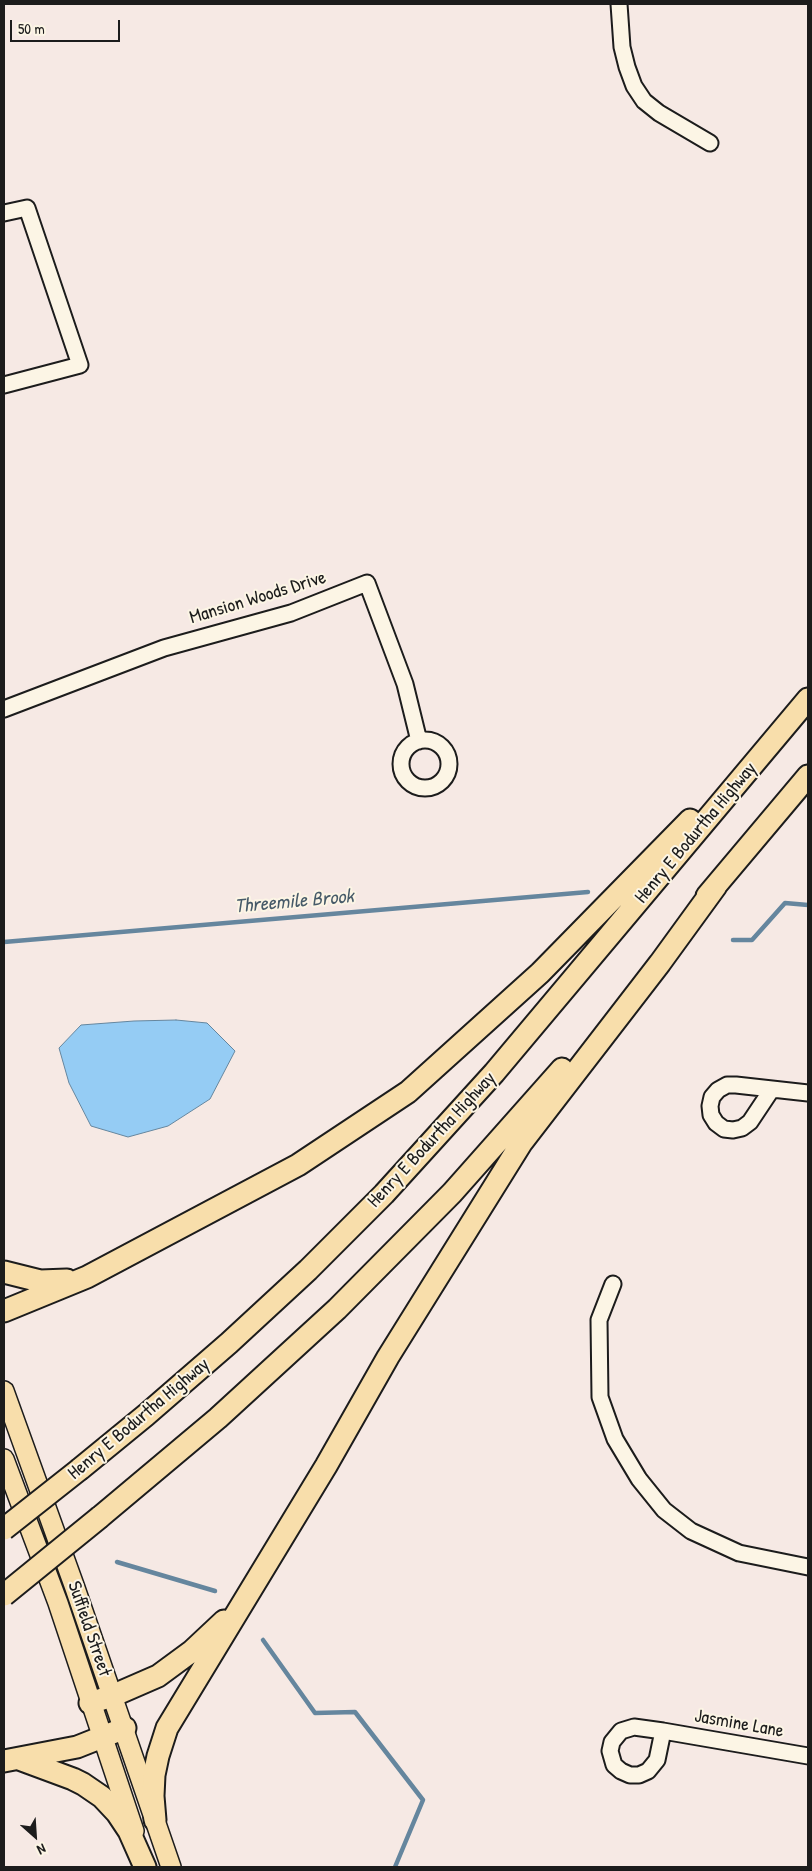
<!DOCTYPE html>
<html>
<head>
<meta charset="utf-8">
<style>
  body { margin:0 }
  #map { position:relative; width:812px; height:1871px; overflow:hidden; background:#f6e9e4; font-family:"Patrick Hand",sans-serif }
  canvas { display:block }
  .frame { position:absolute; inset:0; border:5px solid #1c1c1c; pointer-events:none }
  .north { position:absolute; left:10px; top:1811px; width:50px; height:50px; -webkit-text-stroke:4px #fcf5e5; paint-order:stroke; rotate:154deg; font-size:14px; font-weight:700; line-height:20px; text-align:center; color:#1c1c1c }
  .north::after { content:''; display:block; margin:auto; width:18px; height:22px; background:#1c1c1c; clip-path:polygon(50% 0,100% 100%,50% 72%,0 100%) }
  .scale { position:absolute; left:10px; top:20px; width:110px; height:22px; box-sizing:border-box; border:2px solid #1c1c1c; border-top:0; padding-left:6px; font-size:15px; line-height:18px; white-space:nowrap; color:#1c1c1c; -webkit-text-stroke:4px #fcf5e5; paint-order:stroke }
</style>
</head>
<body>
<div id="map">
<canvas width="812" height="1871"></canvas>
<div class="frame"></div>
<div class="north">N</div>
<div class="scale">50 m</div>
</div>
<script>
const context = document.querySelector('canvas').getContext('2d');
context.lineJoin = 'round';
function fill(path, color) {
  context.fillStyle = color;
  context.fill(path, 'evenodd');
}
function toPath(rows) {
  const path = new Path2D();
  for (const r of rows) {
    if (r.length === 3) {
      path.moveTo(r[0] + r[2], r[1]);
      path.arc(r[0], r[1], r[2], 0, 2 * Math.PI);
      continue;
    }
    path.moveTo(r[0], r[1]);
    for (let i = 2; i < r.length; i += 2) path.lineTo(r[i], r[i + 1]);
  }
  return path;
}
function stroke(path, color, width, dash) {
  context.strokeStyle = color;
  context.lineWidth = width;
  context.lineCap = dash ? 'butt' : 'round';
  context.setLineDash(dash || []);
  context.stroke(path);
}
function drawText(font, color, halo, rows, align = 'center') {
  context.font = font + ' "Patrick Hand",sans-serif';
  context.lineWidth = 4;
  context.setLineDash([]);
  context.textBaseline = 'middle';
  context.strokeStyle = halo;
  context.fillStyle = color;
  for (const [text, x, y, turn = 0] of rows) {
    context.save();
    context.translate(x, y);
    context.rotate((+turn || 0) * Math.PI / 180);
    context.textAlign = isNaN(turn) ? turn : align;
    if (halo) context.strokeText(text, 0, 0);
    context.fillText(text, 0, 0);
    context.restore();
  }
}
const water = toPath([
  [176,1020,207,1023,235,1051,210,1099,168,1126,128,1137,91,1126,69,1083,59,1048,81,1025,134,1021,176,1020]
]);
fill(water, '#95ccf4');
stroke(water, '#65869e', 1);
stroke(toPath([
  [733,940,752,940,785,903,808,905],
  [4,942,588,892],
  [117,1562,215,1591],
  [263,1640,315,1713,355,1712,423,1800,395,1867]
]), '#65869e', 4.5);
const minor = toPath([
  [619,4,622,47,627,67,634,86,644,101,659,113,710,143],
  [4,213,27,208,80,365,4,385],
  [4,709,164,648,291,613,367,583,405,684,419,741],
  [425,764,24],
  [772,1089,750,1122,742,1128,733,1130,724,1129,716,1123,711,1115,710,1106,712,1097,718,1090,727,1085,736,1085,808,1093],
  [613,1284,599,1320,600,1397,615,1439,639,1479,664,1510,691,1531,739,1553,808,1567],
  [663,1731,657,1760,648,1771,639,1775,630,1775,621,1771,614,1765,610,1751,612,1742,621,1731,634,1727,663,1731,808,1756]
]);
const major = toPath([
  [4,1391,75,1588,171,1867],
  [4,1459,58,1603,134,1831]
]);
const highway = toPath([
  [707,896,808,776],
  [4,1272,40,1281,67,1280],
  [4,1311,87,1277,298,1165,408,1092,540,973,690,820],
  [80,1469,146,1415,229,1343,308,1270,384,1194,494,1073,808,699],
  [100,1517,218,1418,337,1309,452,1193,562,1069],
  [90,1703,112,1696,158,1676,192,1651,224,1621],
  [19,1759,73,1779,83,1784,102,1797,117,1813,129,1831,145,1867],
  [4,1761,77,1747,125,1728],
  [155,1820,153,1796,154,1775,158,1756,167,1728,326,1466,388,1357,522,1142,660,963,716,886]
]);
stroke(minor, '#1c1c1c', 19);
stroke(major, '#1c1c1c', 22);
stroke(highway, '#1c1c1c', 25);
stroke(minor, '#fcf5e5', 15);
stroke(major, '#f8deab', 19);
stroke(highway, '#f8deab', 21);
const highwayBridge = toPath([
  [4,1529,80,1469],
  [4,1595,100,1517]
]);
stroke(highwayBridge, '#1c1c1c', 25, []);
stroke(highwayBridge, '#f8deab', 21);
drawText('19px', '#1c1c1c', '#fcf5e5', [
  ["Mansion Woods Drive",258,598,-17],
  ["Henry E Bodurtha Highway",696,833,-50],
  ["Henry E Bodurtha Highway",432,1140,-47],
  ["Henry E Bodurtha Highway",139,1419,-40],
  ["Suffield Street",89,1629,71],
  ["Jasmine Lane",739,1724,10]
]);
drawText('italic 20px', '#465a68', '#fcf5e5', [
  ["Threemile Brook",294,902,-5]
]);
</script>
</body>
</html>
